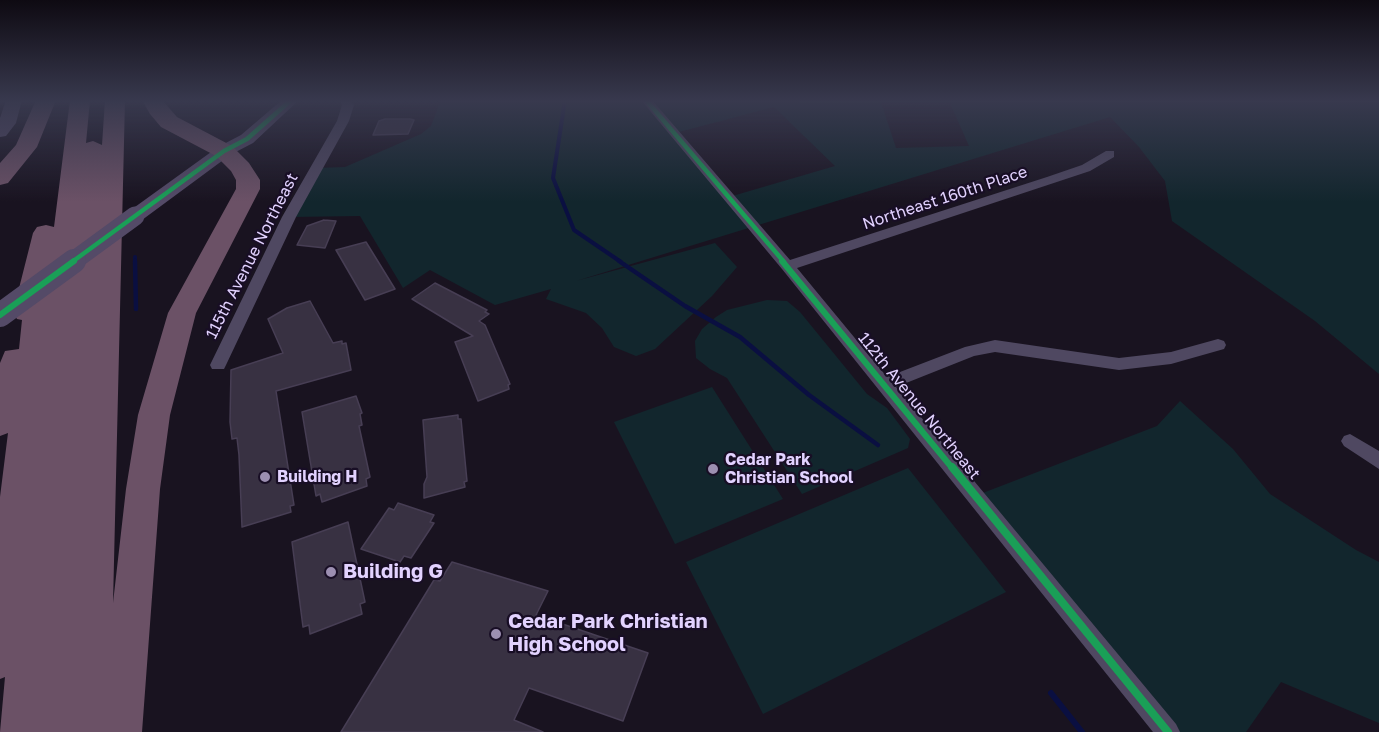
<!DOCTYPE html>
<html>
<head>
<meta charset="utf-8">
<style>
  body { margin:0 }
  canvas { display:block; background:#191320 }
</style>
</head>
<body>
<canvas width="1379" height="732"></canvas>
<script>
const context = document.querySelector('canvas').getContext('2d');
context.lineJoin = 'round';
function fill(path, color) {
  context.fillStyle = color;
  context.fill(path, 'evenodd');
}
function toPath(rows) {
  const path = new Path2D();
  for (const r of rows) {
    path.moveTo(r[0], r[1]);
    for (let i = 2; i < r.length; i += 2) path.lineTo(r[i], r[i + 1]);
  }
  return path;
}
function stroke(path, color, width, dash) {
  context.strokeStyle = color;
  context.lineWidth = width;
  context.lineCap = dash ? 'butt' : 'round';
  context.setLineDash(dash || []);
  context.stroke(path);
}
function drawText(font, color, halo, rows, align = 'center') {
  context.font = font + ' "Golos Text",sans-serif';
  context.lineWidth = 4.5;
  context.setLineDash([]);
  context.textBaseline = 'middle';
  context.strokeStyle = halo;
  context.fillStyle = color;
  for (const [text, x, y, turn = 0] of rows) {
    context.save();
    context.translate(x, y);
    context.rotate((+turn || 0) * Math.PI / 180);
    context.textAlign = isNaN(turn) ? turn : align;
    if (halo) context.strokeText(text, 0, 0);
    context.fillText(text, 0, 0);
    context.restore();
  }
}
fill(toPath([
  [441,100,881,102,896,148,969,146,950,103,1379,103,1379,374,1315,321,1172,221,1165,181,1139,147,1110,117,576,281,715,243,737,267,712,296,655,349,636,356,614,347,602,328,586,313,546,299,551,289,495,305,430,270,403,288,360,216,289,217,316,168,345,167,421,134,431,126],
  [774,107,835,166,729,197,675,133],
  [767,300,787,301,800,312,867,394,887,408,910,439,908,448,802,494,727,378,710,369,696,358,695,341,702,329,716,317,727,310],
  [712,387,783,499,675,544,614,422],
  [1180,401,1233,449,1270,494,1356,550,1379,562,1379,723,1281,682,1246,732,1169,732,975,496,1157,426],
  [908,468,1006,592,763,714,686,562]
]), '#12262d');
stroke(toPath([
  [565,100,553,178,574,230,621,262],
  [135,257,135,262]
]), '#0a0f41', 4);
stroke(toPath([
  [135,261,136,309],
  [619,261,685,306,740,337,809,395,878,445]
]), '#0a0f41', 4.5);
stroke(toPath([
  [1051,693,1082,732]
]), '#0a0f41', 6);
const building = toPath([
  [385,119,410,119,414,120,408,134,373,135,379,121,385,119],
  [324,220,336,221,325,248,297,245,307,226,324,220],
  [366,242,395,289,365,300,336,250,366,242],
  [435,283,487,310,485,312,489,314,479,321,485,325,510,384,508,385,509,389,478,401,455,342,473,336,412,299,435,283],
  [310,301,333,343,342,341,342,344,346,343,351,370,276,391,294,505,290,506,291,512,242,527,239,455,237,438,232,439,230,422,231,370,283,353,268,319,287,308,310,301],
  [356,396,362,413,360,414,362,425,359,426,370,477,366,479,367,486,322,502,320,494,316,496,302,412,356,396],
  [458,415,458,419,461,419,467,481,464,482,465,487,424,498,424,484,427,477,423,420,458,415],
  [398,503,434,515,430,522,434,523,411,558,404,556,400,562,361,549,389,508,394,510,398,503],
  [348,522,365,602,360,604,362,614,310,634,309,625,303,627,292,542,348,522],
  [452,562,548,591,536,615,648,653,623,721,529,688,514,720,543,732,341,732,434,580,440,581,452,562]
]);
fill(building, '#383142');
stroke(building, '#473e54', 1.5);
fill(toPath([
  [339,100,350,100,354,105,349,121,296,217,226,365,224,369,212,369,210,365,282,217,337,121,342,105,339,100],
  [641,100,652,100,790,260,1047,177,1082,165,1106,151,1114,151,1114,157,1090,171,797,268,887,377,965,347,995,340,1119,358,1171,352,1218,339,1224,341,1226,345,1224,349,1171,364,1119,370,995,352,974,356,896,387,1176,724,1180,732,1153,732,782,269,641,100],
  [1350,434,1379,451,1379,469,1344,446,1341,441,1344,436,1350,434]
]), '#4f4861');
fill(toPath([
  [6,100,22,100,16,123,6,136,0,137,0,118,6,100],
  [282,100,299,100,253,143,230,155,142,220,128,220,125,216,128,212,218,147,241,135,282,100]
]), '#544a67');
fill(toPath([
  [36,100,56,100,37,147,8,183,0,185,0,163,16,145,36,100],
  [70,100,90,100,86,143,93,141,102,145,105,100,125,100,113,603,126,489,138,415,168,313,236,189,236,180,231,171,216,156,161,127,150,114,142,100,162,100,177,117,232,146,249,163,260,180,260,189,196,313,170,415,160,489,142,732,0,732,5,677,0,679,0,497,8,433,0,436,0,363,5,351,19,349,22,320,17,319,13,312,33,233,37,227,46,225,54,227,70,100]
]), '#6b5166');
stroke(toPath([
  [72,262,135,216]
]), '#544a67', 19);
stroke(toPath([
  [0,315,74,261]
]), '#544a67', 24);
stroke(toPath([
  [646,100,784,262],
  [801,100,1379,100],
  [72,262,224,151,247,139,291,100]
]), '#1a9f57', 4.5);
stroke(toPath([
  [782,261,953,469],
  [0,315,74,261]
]), '#1a9f57', 6);
stroke(toPath([
  [952,467,1168,732]
]), '#1a9f57', 8);
const sky = context.createLinearGradient(0, 0, 0, 202);
sky.addColorStop(0, '#0e0a12');
sky.addColorStop(0.5, '#38394e');
sky.addColorStop(1, '#38394e00');
context.fillStyle = sky;
context.fillRect(0, 0, 1379, 202);
for (const [x, y, r, color] of [
  [713,469,6,"#9c8fb1"],
  [265,477,6,"#9c8fb1"],
  [331,572,6,"#9c8fb1"],
  [496,634,6,"#9c8fb1"]
]) {
  const dot = new Path2D();
  dot.arc(x, y, r, 0, 2 * Math.PI);
  context.fillStyle = color;
  context.fill(dot);
  stroke(dot, '#180e25', 2);
}
drawText('16px', '#e2d2ff', '#180e25', [
  ["Northeast 160th Place",945,198,-18],
  ["115th Avenue Northeast",252,256,-63],
  ["112th Avenue Northeast",919,406,51]
]);
drawText('bold 16px', '#e2d2ff', '#180e25', [
  ["Cedar Park",725,460],
  ["Christian School",725,478],
  ["Building H",277,477]
], 'left');
drawText('bold 20px', '#e2d2ff', '#180e25', [
  ["Building G",343,572],
  ["Cedar Park Christian",508,622],
  ["High School",508,645]
], 'left');
</script>
</body>
</html>
